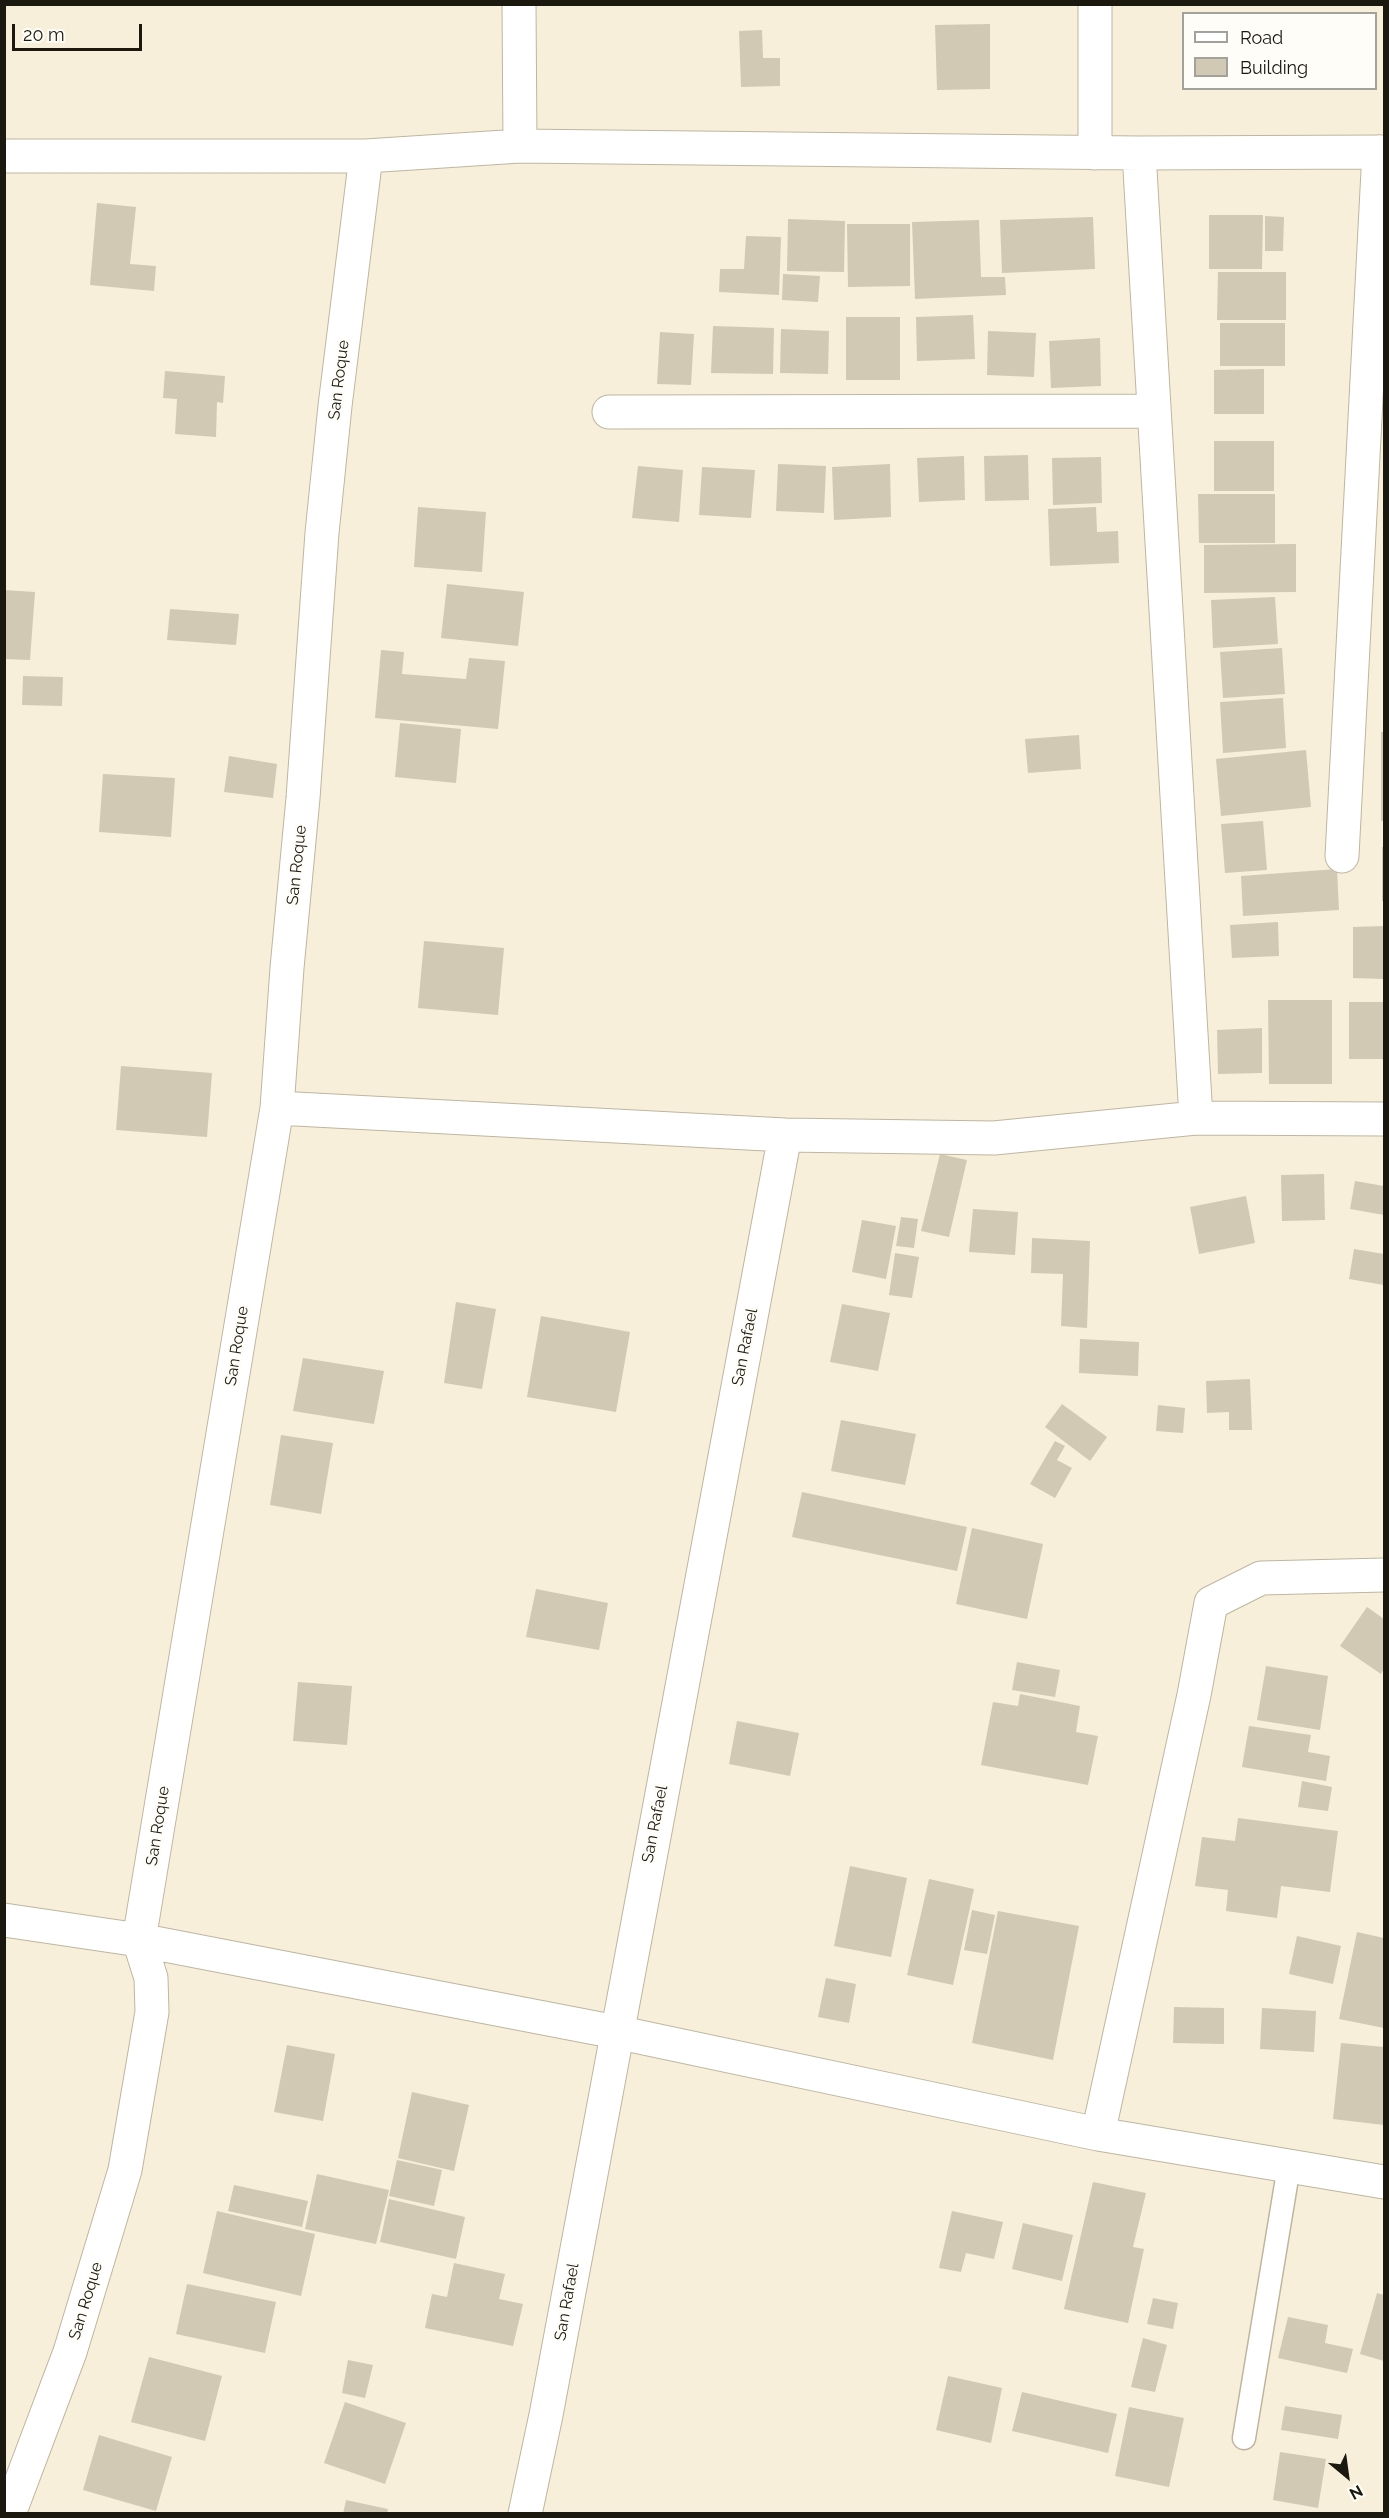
<!DOCTYPE html>
<html>
<head>
<meta charset="utf-8">
<style>
  body { margin:0 }
  #map { position:relative; width:1389px; height:2518px; overflow:hidden; background:#f7efd9; font-family:Raleway,sans-serif }
  canvas { display:block }
  .frame { position:absolute; inset:0; border:6px solid #1b1810; pointer-events:none }
  .legend { position:absolute; left:1182px; top:12px; width:195px; height:78px; box-sizing:border-box; background:#fefdf8; border:2px solid #a3a19b; margin:0; padding:8px 10px; list-style:none; font-size:18px; color:#1b1810 }
  .legend li { display:flex; align-items:center; gap:12px; height:30px }
  .legend b { width:30px; border:2px solid #a3a19b }
  .north { position:absolute; left:1317px; top:2446px; width:60px; height:60px; -webkit-text-stroke:4px #fefdf8; paint-order:stroke; rotate:151deg; font-size:16px; font-weight:700; line-height:24px; text-align:center; color:#1b1810 }
  .north::after { content:''; display:block; margin:auto; width:21px; height:27px; background:#1b1810; clip-path:polygon(50% 0,100% 100%,50% 72%,0 100%) }
  .scale { position:absolute; left:12px; top:24px; width:130px; height:27px; box-sizing:border-box; border:3px solid #1b1810; border-top:0; padding-left:8px; font-size:18px; line-height:21px; white-space:nowrap; color:#1b1810; -webkit-text-stroke:4px #fefdf8; paint-order:stroke }
</style>
</head>
<body>
<div id="map">
<canvas width="1389" height="2518"></canvas>
<div class="frame"></div>
<ul class="legend">
<li><b style="height:8px;background:#fff"></b>Road</li>
<li><b style="height:16px;background:#d1c9b4"></b>Building</li>
</ul>
<div class="north">N</div>
<div class="scale">20 m</div>
</div>
<script>
const context = document.querySelector('canvas').getContext('2d');
context.lineJoin = 'round';
function fill(path, color) {
  context.fillStyle = color;
  context.fill(path, 'evenodd');
}
function toPath(rows) {
  const path = new Path2D();
  for (const r of rows) {
    path.moveTo(r[0], r[1]);
    for (let i = 2; i < r.length; i += 2) path.lineTo(r[i], r[i + 1]);
  }
  return path;
}
function stroke(path, color, width, dash) {
  context.strokeStyle = color;
  context.lineWidth = width;
  context.lineCap = dash ? 'butt' : 'round';
  context.setLineDash(dash || []);
  context.stroke(path);
}
function drawText(font, color, halo, rows, align = 'center') {
  context.font = font + ' Raleway,sans-serif';
  context.lineWidth = 5;
  context.setLineDash([]);
  context.textBaseline = 'middle';
  context.strokeStyle = halo;
  context.fillStyle = color;
  for (const [text, x, y, turn = 0] of rows) {
    context.save();
    context.translate(x, y);
    context.rotate((+turn || 0) * Math.PI / 180);
    context.textAlign = isNaN(turn) ? turn : align;
    if (halo) context.strokeText(text, 0, 0);
    context.fillText(text, 0, 0);
    context.restore();
  }
}
fill(toPath([
  [990,24,990,89,937,90,935,25],
  [762,30,763,58,780,58,780,86,741,87,739,31],
  [97,203,136,207,130,264,156,266,154,291,90,285],
  [1209,215,1263,215,1262,269,1209,269],
  [1265,216,1284,217,1283,251,1265,251],
  [1093,217,1095,269,1002,273,1000,220],
  [788,219,845,221,844,272,787,271],
  [979,220,981,277,1005,277,1006,295,915,299,912,222],
  [847,224,910,224,910,286,848,287],
  [746,236,781,237,779,295,719,292,720,269,744,269],
  [1218,272,1286,272,1286,320,1217,320],
  [783,274,820,276,818,302,782,300],
  [973,315,975,359,917,361,916,317],
  [846,317,900,317,900,380,846,380],
  [1220,323,1285,323,1285,366,1220,366],
  [713,326,774,328,773,374,711,373],
  [781,329,829,331,828,374,780,373],
  [988,331,1036,333,1034,377,987,375],
  [660,332,694,334,691,385,657,384],
  [1100,338,1101,386,1051,388,1049,341],
  [1264,369,1264,414,1214,414,1214,370],
  [165,371,225,376,223,403,217,402,216,437,175,434,177,399,163,398],
  [1214,441,1274,441,1274,491,1214,491],
  [1028,455,1029,500,985,501,984,456],
  [964,456,965,500,919,502,917,458],
  [1101,457,1102,503,1053,505,1052,458],
  [778,464,826,466,824,513,776,511],
  [890,464,891,517,834,520,832,467],
  [638,466,683,470,679,522,632,518],
  [702,467,755,470,751,518,699,515],
  [1198,494,1275,494,1275,543,1199,543],
  [418,507,486,512,482,572,414,567],
  [1096,507,1097,532,1118,531,1119,563,1050,566,1048,509],
  [1296,544,1296,592,1204,593,1204,545],
  [447,584,524,592,518,646,441,638],
  [4,590,35,592,30,660,4,659],
  [1275,597,1278,644,1213,648,1211,600],
  [170,609,239,614,236,645,167,640],
  [1282,648,1285,694,1223,698,1220,652],
  [381,650,404,652,402,674,466,679,469,658,505,661,498,729,375,718],
  [23,676,63,677,62,706,22,705],
  [1283,698,1286,748,1223,753,1220,702],
  [400,723,461,729,456,783,395,777],
  [1381,732,1384,732,1384,821,1381,821],
  [1079,735,1081,769,1028,773,1025,739],
  [1306,750,1311,807,1221,816,1216,759],
  [229,756,277,764,273,798,224,792],
  [103,774,175,778,171,837,99,832],
  [1263,821,1267,870,1225,873,1221,824],
  [1382,847,1384,847,1384,901,1382,901],
  [1337,869,1339,910,1243,916,1241,876],
  [1278,922,1279,956,1232,958,1230,925],
  [1384,926,1384,979,1353,978,1353,927],
  [424,941,504,948,498,1015,418,1008],
  [1268,1000,1332,1000,1332,1084,1269,1084],
  [1349,1002,1384,1002,1384,1059,1349,1059],
  [1262,1028,1262,1073,1218,1074,1217,1030],
  [121,1066,212,1073,207,1137,116,1130],
  [940,1154,967,1160,949,1237,921,1231],
  [1324,1174,1325,1220,1282,1221,1281,1175],
  [1355,1181,1384,1186,1384,1215,1350,1209],
  [1246,1196,1255,1243,1199,1254,1190,1207],
  [973,1209,1018,1212,1015,1255,969,1252],
  [901,1217,918,1219,914,1248,896,1246],
  [862,1220,896,1226,886,1279,852,1272],
  [1032,1238,1090,1241,1087,1328,1061,1326,1063,1274,1031,1273],
  [1354,1249,1384,1254,1384,1285,1349,1279],
  [895,1253,919,1257,912,1298,889,1295],
  [456,1302,496,1309,482,1389,444,1383],
  [842,1304,890,1313,878,1371,830,1362],
  [541,1316,630,1332,616,1412,527,1397],
  [1080,1339,1139,1342,1138,1376,1079,1373],
  [303,1358,384,1371,374,1424,293,1411],
  [1250,1379,1252,1430,1229,1430,1229,1412,1207,1413,1206,1381],
  [1062,1404,1107,1437,1090,1461,1045,1427],
  [1158,1405,1185,1408,1183,1433,1156,1431],
  [841,1420,916,1434,905,1485,831,1471],
  [281,1435,333,1443,321,1514,270,1505],
  [1055,1441,1065,1446,1057,1460,1072,1468,1055,1498,1030,1484],
  [802,1492,967,1527,957,1571,792,1537],
  [972,1528,1043,1544,1027,1619,956,1604],
  [536,1589,608,1603,599,1650,526,1637],
  [1367,1607,1384,1619,1384,1668,1381,1674,1340,1646],
  [1017,1662,1060,1670,1055,1697,1012,1690],
  [1266,1666,1328,1676,1320,1730,1257,1720],
  [298,1682,352,1686,347,1745,293,1741],
  [1020,1694,1080,1706,1076,1732,1098,1736,1088,1785,981,1765,993,1702,1018,1706],
  [737,1721,799,1733,790,1776,729,1764],
  [1249,1726,1311,1735,1308,1752,1330,1756,1326,1781,1242,1767],
  [1302,1781,1332,1787,1328,1811,1298,1807],
  [1238,1818,1338,1831,1330,1892,1281,1886,1277,1918,1226,1911,1228,1890,1195,1886,1202,1837,1235,1841],
  [850,1866,907,1878,891,1957,834,1946],
  [929,1879,974,1889,953,1985,907,1975],
  [972,1910,995,1915,987,1954,964,1950],
  [998,1911,1079,1926,1053,2060,972,2043],
  [1357,1932,1384,1938,1384,2028,1339,2019],
  [1297,1936,1341,1946,1333,1984,1289,1974],
  [826,1978,856,1984,849,2023,818,2017],
  [1174,2007,1224,2008,1224,2044,1173,2043],
  [1262,2008,1316,2011,1314,2052,1260,2049],
  [1341,2043,1384,2047,1384,2125,1333,2119],
  [287,2045,335,2054,323,2121,274,2112],
  [412,2092,469,2105,454,2171,398,2158],
  [397,2160,442,2170,434,2206,389,2196],
  [317,2174,389,2190,376,2244,305,2229],
  [1093,2182,1146,2193,1133,2247,1144,2249,1128,2323,1064,2309],
  [234,2185,308,2201,302,2227,228,2211],
  [389,2199,465,2217,456,2259,380,2242],
  [217,2211,315,2234,301,2296,203,2273],
  [952,2211,1003,2222,994,2259,966,2253,961,2272,939,2268],
  [1023,2223,1073,2235,1062,2281,1012,2269],
  [454,2263,505,2274,499,2299,523,2304,513,2346,425,2328,432,2294,447,2297],
  [187,2284,276,2302,265,2353,176,2334],
  [1377,2293,1384,2295,1384,2361,1360,2354],
  [1153,2298,1178,2303,1173,2329,1147,2324],
  [1288,2317,1328,2325,1325,2343,1353,2349,1347,2373,1278,2358],
  [1143,2338,1167,2345,1155,2392,1131,2387],
  [149,2357,222,2376,205,2441,131,2422],
  [348,2360,373,2365,365,2398,342,2393],
  [948,2376,1002,2388,991,2443,936,2430],
  [1022,2392,1117,2414,1108,2453,1012,2431],
  [345,2402,406,2423,385,2484,324,2463],
  [1285,2406,1342,2415,1338,2439,1281,2430],
  [1129,2407,1184,2418,1169,2487,1115,2476],
  [99,2435,172,2457,156,2511,83,2490],
  [1280,2452,1326,2459,1318,2508,1273,2500],
  [346,2500,388,2509,387,2514,343,2514]
]), '#d1c9b4');
const lane = toPath([
  [1244,2438,1289,2166]
]);
const street = toPath([
  [519,4,520,146],
  [1095,4,1095,153],
  [1139,153,1196,1118],
  [4,156,366,156,520,146,1139,153,1384,152],
  [609,412,1154,411],
  [1342,856,1379,152],
  [277,1108,785,1135,994,1138,1196,1118,1384,1119],
  [4,1920,139,1940,616,2032,1098,2134,1384,2182],
  [1098,2134,1194,1695,1211,1603,1261,1578,1384,1575],
  [9,2514,70,2352,125,2170,152,2012,151,1978,139,1940,277,1108,287,968,303,798,322,533,335,406,366,156],
  [525,2514,546,2415,785,1135]
]);
stroke(lane, '#beb6a1', 25);
stroke(street, '#beb6a1', 35);
stroke(lane, '#fff', 22);
stroke(street, '#fff', 33);
drawText('16px', '#1b1810', '#fefdf8', [
  ["San Roque",339,380,-83],
  ["San Roque",297,865,-84],
  ["San Roque",237,1346,-81],
  ["San Rafael",745,1347,-79],
  ["San Rafael",655,1824,-79],
  ["San Roque",158,1826,-81],
  ["San Roque",86,2301,-73],
  ["San Rafael",567,2302,-80]
]);
</script>
</body>
</html>
